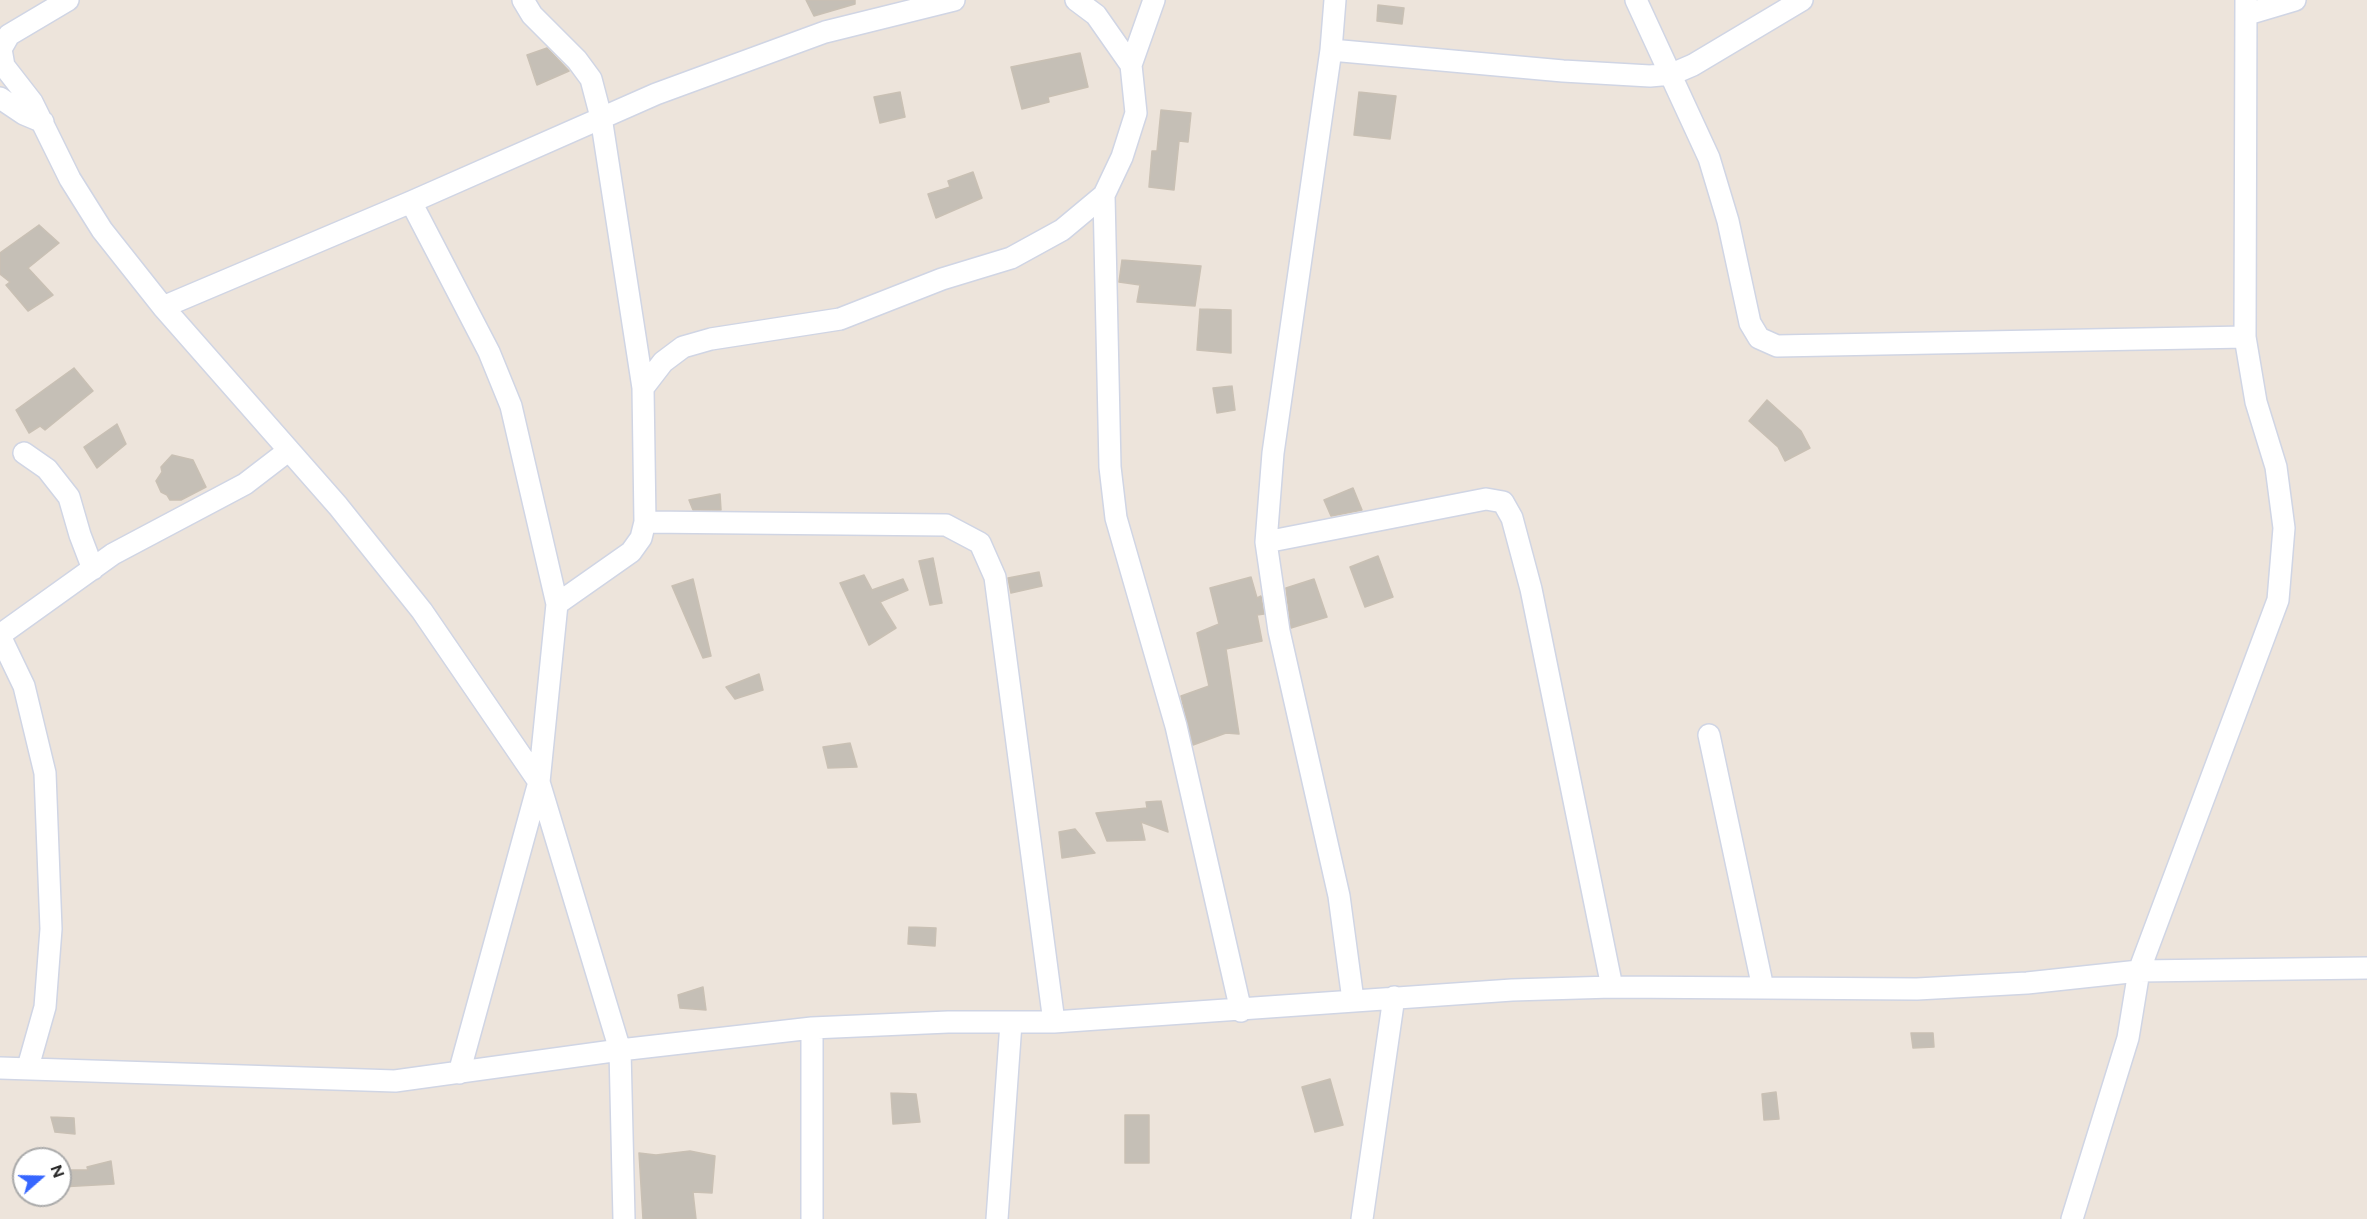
<!DOCTYPE html>
<html>
<head>
<meta charset="utf-8">
<style>
  body { margin:0 }
  #map { position:relative; width:2367px; height:1219px; overflow:hidden; background:#ede4db; font-family:Figtree,sans-serif }
  canvas { display:block }
  .north { position:absolute; left:12px; top:1147px; width:60px; height:60px; box-sizing:border-box; background:#fff; border:2px solid #aaa; border-radius:50%; rotate:70deg; font-size:16px; font-weight:700; line-height:24px; text-align:center; color:#2a2a2a }
  .north::after { content:''; display:block; margin:auto; width:21px; height:27px; background:#3666ff; clip-path:polygon(50% 0,100% 100%,50% 72%,0 100%) }
</style>
</head>
<body>
<div id="map">
<canvas width="2367" height="1219"></canvas>
<div class="north">N</div>
</div>
<script>
const context = document.querySelector('canvas').getContext('2d');
context.lineJoin = 'round';
function fill(path, color) {
  context.fillStyle = color;
  context.fill(path, 'evenodd');
}
function toPath(rows) {
  const path = new Path2D();
  for (const r of rows) {
    path.moveTo(r[0], r[1]);
    for (let i = 2; i < r.length; i += 2) path.lineTo(r[i], r[i + 1]);
  }
  return path;
}
function stroke(path, color, width, dash) {
  context.strokeStyle = color;
  context.lineWidth = width;
  context.lineCap = dash ? 'butt' : 'round';
  context.setLineDash(dash || []);
  context.stroke(path);
}
const building = toPath([
  [806,0,855,0,855,4,814,16,806,0],
  [1378,5,1404,8,1402,24,1377,21,1378,5],
  [547,48,569,71,537,85,527,55,547,48],
  [1080,53,1088,87,1048,97,1049,102,1022,109,1011,67,1080,53],
  [900,92,905,117,880,123,874,97,900,92],
  [1359,92,1396,96,1390,139,1354,135,1359,92],
  [1161,110,1191,113,1188,142,1179,141,1174,190,1149,187,1152,151,1157,151,1161,110],
  [973,172,982,198,936,218,928,194,950,187,948,181,973,172],
  [39,225,59,243,28,268,53,295,28,311,6,285,10,282,0,274,0,253,39,225],
  [1122,260,1201,266,1195,306,1137,302,1140,285,1119,282,1122,260],
  [1200,309,1231,310,1231,353,1197,350,1200,309],
  [74,368,93,391,45,430,40,426,29,433,16,410,74,368],
  [1232,386,1235,410,1217,413,1213,388,1232,386],
  [1767,400,1801,431,1810,448,1785,461,1778,447,1749,421,1767,400],
  [117,424,126,444,97,468,84,447,117,424],
  [172,455,193,460,206,487,181,500,170,500,167,495,161,492,156,481,162,472,161,467,172,455],
  [1353,488,1362,510,1331,516,1324,500,1353,488],
  [720,494,721,510,693,510,689,500,720,494],
  [1378,556,1393,597,1365,607,1350,567,1378,556],
  [933,558,942,603,930,605,919,561,933,558],
  [1039,572,1042,586,1011,593,1008,578,1039,572],
  [864,575,872,590,903,579,908,590,880,602,896,628,869,645,840,583,864,575],
  [1251,577,1257,598,1261,596,1264,614,1257,615,1262,641,1226,649,1239,734,1226,733,1193,745,1181,696,1209,686,1197,633,1219,624,1210,588,1251,577],
  [693,579,711,656,703,658,672,586,693,579],
  [1314,579,1327,617,1291,628,1286,588,1314,579],
  [759,674,763,690,735,699,726,687,759,674],
  [850,743,857,767,828,768,823,747,850,743],
  [1161,801,1168,832,1141,822,1145,840,1107,841,1096,813,1147,808,1146,802,1161,801],
  [1075,829,1095,853,1062,858,1059,832,1075,829],
  [909,927,936,928,935,946,908,944,909,927],
  [703,987,706,1010,680,1008,678,995,703,987],
  [1911,1033,1933,1033,1934,1047,1913,1048,1911,1033],
  [1330,1079,1343,1125,1315,1132,1302,1087,1330,1079],
  [1776,1092,1779,1119,1764,1120,1762,1094,1776,1092],
  [891,1093,916,1094,920,1122,893,1124,891,1093],
  [1125,1115,1149,1115,1149,1163,1125,1163,1125,1115],
  [51,1117,74,1118,75,1134,55,1132,51,1117],
  [690,1151,715,1156,712,1193,693,1192,696,1219,643,1219,639,1153,656,1155,690,1151],
  [111,1161,114,1184,60,1187,60,1170,88,1170,87,1167,111,1161]
]);
fill(building, '#c5bfb6');
stroke(building, '#c9c0b4', 1.5);
const minor = toPath([
  [68,0,9,35,1,49,4,66,32,102,70,179,102,230,163,307,338,506,422,611,539,782,620,1050,624,1219],
  [523,0,532,15,577,60,591,79,601,117,643,388],
  [1636,0,1709,158,1728,221,1750,323,1759,338,1777,346,2245,337],
  [2248,14,2295,0],
  [1331,50,1335,0],
  [1131,65,1154,0],
  [0,98,24,114,43,122],
  [1104,195,1110,467,1116,518,1176,726,1241,1011],
  [411,202,489,352,511,406,557,604],
  [163,307,411,202,656,94,825,32,954,0],
  [24,453,47,469,69,497,80,535,93,569],
  [645,522,946,525,980,543,995,577,1054,1022],
  [1266,542,1486,499,1503,502,1512,518,1531,589,1612,987],
  [0,635,113,554,245,484,288,451],
  [0,636,24,686,45,773,51,929,45,1007,28,1067],
  [1709,735,1763,988],
  [1353,1000,1339,896,1279,631,1266,542,1273,453,1331,50,1563,71,1650,76,1672,74,1693,65,1802,0],
  [812,1028,812,1219],
  [0,1068,395,1081,620,1050,812,1028,948,1022,1054,1022,1512,990,1612,987,1917,989,2027,983,2139,971,2367,968],
  [459,1073,539,782,557,604,631,552,641,538,645,522,643,388,663,362,683,347,711,339,840,319,942,279,1011,258,1062,230,1104,195,1122,157,1136,113,1131,65,1096,15,1076,0],
  [997,1219,1011,1023],
  [1362,1219,1394,997],
  [2072,1219,2128,1038,2139,971,2278,600,2284,528,2276,467,2256,402,2245,337,2246,0]
]);
stroke(minor, '#d0d5e4', 24);
stroke(minor, '#fff', 21);
</script>
</body>
</html>
